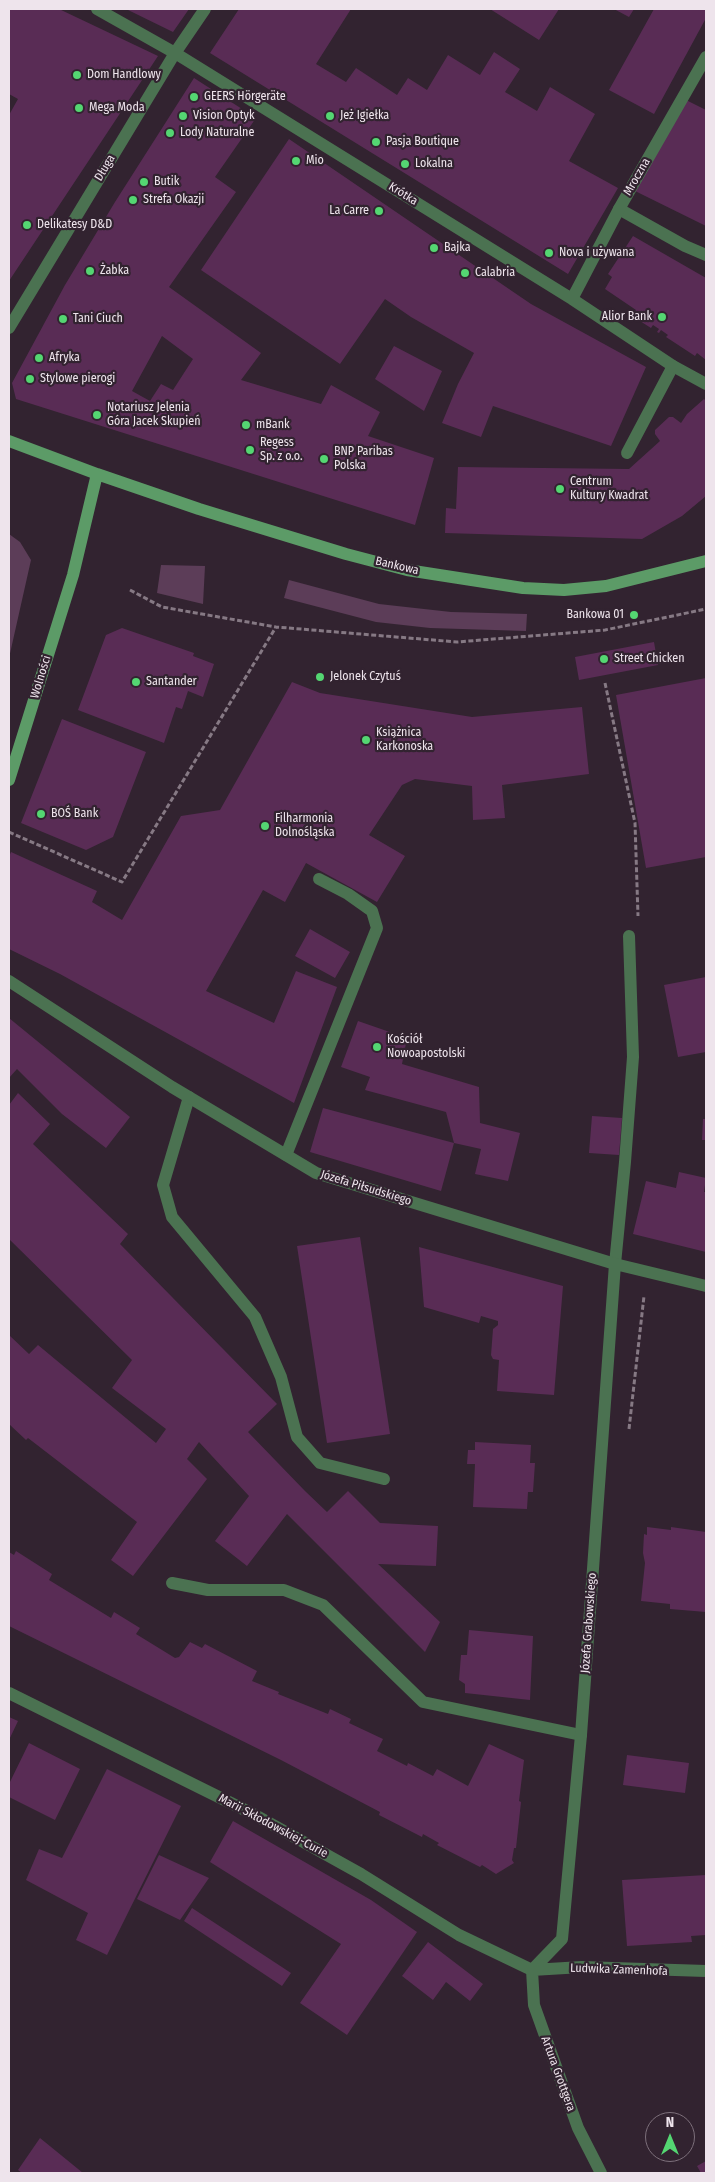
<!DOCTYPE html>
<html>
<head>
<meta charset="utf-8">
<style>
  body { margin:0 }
  #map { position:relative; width:715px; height:2182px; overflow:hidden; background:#322330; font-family:"Fira Sans Condensed",sans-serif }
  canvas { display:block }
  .frame { position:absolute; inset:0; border:10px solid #eee4ec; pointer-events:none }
  .north { position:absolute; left:645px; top:2112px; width:50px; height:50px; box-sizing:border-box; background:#322330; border:1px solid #7d707b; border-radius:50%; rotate:0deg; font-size:14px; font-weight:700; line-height:20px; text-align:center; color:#eee4ec }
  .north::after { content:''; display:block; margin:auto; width:18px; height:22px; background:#54d672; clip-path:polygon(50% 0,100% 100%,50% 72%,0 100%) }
</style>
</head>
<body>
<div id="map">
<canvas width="715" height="2182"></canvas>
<div class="frame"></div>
<div class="north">N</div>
</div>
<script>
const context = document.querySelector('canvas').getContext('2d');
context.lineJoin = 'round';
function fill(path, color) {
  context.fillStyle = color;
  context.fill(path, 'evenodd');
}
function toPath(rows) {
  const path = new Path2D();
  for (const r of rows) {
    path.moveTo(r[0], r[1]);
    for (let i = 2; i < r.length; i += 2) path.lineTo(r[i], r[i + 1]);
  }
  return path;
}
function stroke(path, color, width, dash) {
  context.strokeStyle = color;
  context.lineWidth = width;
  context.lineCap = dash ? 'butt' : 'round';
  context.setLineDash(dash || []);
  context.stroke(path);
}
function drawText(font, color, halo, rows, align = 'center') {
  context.font = font + ' "Fira Sans Condensed",sans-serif';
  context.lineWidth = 4.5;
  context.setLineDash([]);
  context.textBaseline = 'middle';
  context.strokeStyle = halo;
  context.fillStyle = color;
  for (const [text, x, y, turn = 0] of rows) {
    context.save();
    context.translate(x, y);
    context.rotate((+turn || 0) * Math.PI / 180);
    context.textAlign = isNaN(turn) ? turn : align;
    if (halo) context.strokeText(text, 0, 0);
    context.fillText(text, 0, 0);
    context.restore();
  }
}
fill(toPath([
  [9,534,20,542,31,560,9,658],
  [161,565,205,566,203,604,157,593],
  [289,580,379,604,451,612,527,614,526,631,430,628,376,622,284,598]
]), '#5c3d58');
fill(toPath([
  [9,9,59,9,158,56,9,281,9,115,18,99,9,94],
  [126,9,189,9,173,32],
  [239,9,351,9,316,64,346,82,356,68,397,95,408,78,427,90,448,55,480,75,494,52,520,69,505,92,537,111,550,87,595,114,569,161,618,188,568,274,210,53],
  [490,9,559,9,539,40],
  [614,9,634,9,629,17],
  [654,9,706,9,706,18,654,114,609,90],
  [194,78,256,118,215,177,236,192,169,287,261,353,241,380,321,404,331,385,380,412,368,436,434,458,415,525,16,399,12,383,65,285,115,202],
  [162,336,193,359,173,390,161,384,150,401,132,391],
  [684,99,706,110,706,226,635,191],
  [289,139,531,304,646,367,611,446,493,406,481,437,442,423,458,384,474,353,411,317,385,299,340,364,201,270],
  [633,236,706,278,706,360,697,353,695,356,666,337,668,335,661,330,659,333,657,332,659,329,653,325,651,328,632,316,636,310,605,289,612,277,608,274],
  [394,346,442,371,424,411,375,379],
  [704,399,706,401,706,496,682,516,642,539,445,533,446,508,456,509,458,467,629,469,660,441,655,434,655,430,669,417,673,417,681,423,687,414],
  [122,628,194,653,193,656,214,664,203,697,188,691,182,709,176,707,164,743,78,710,106,635],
  [654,642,658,665,579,680,575,657],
  [706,678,706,857,646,868,616,695],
  [292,682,320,693,472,717,582,707,589,774,502,785,505,818,473,820,472,786,415,779,402,785,369,835,405,856,377,902,306,863,285,902,263,890,206,991,274,1023,296,971,337,987,294,1103,60,974,9,949,9,857,11,852,97,891,92,902,122,920,181,816,220,810],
  [62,719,146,752,113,837,86,850,21,823],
  [310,929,350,952,335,978,295,956],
  [706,977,706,1052,678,1057,664,985],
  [9,1018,130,1117,106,1148,62,1114,17,1069,9,1078],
  [358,1021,407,1038,402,1064,479,1087,480,1123,520,1133,508,1181,475,1174,481,1149,454,1143,446,1112,365,1090,370,1077,341,1067],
  [18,1093,50,1124,33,1144,128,1234,120,1244,277,1404,248,1432,305,1491,327,1512,348,1491,380,1523,438,1526,436,1566,378,1564,440,1622,425,1652,287,1514,247,1566,215,1541,249,1496,199,1442,187,1459,207,1479,133,1576,111,1560,137,1522,28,1438,26,1440,9,1424,9,1335,29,1354,38,1345,156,1443,166,1429,112,1388,132,1360,9,1239,9,1105],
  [323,1108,454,1143,441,1191,310,1152],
  [592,1116,622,1118,619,1155,589,1153],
  [703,1119,706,1119,706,1140,702,1140],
  [679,1172,706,1178,704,1192,706,1192,706,1252,633,1234,646,1181,676,1188],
  [360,1237,390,1434,327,1443,297,1246],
  [419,1247,563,1286,554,1395,497,1391,499,1360,493,1359,491,1355,493,1329,498,1325,498,1321,481,1316,479,1323,424,1307],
  [475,1442,531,1445,530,1463,535,1463,533,1492,528,1492,527,1509,473,1507,475,1464,467,1464,468,1450,475,1450],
  [647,1527,671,1530,671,1527,706,1532,706,1612,670,1609,670,1604,641,1601,645,1563,643,1553,644,1534,647,1535],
  [16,1551,52,1574,49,1580,111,1618,114,1612,140,1628,136,1634,175,1658,179,1657,190,1642,202,1648,205,1644,257,1671,252,1681,279,1692,278,1694,328,1714,330,1709,351,1719,349,1723,383,1739,377,1751,407,1766,408,1763,433,1776,437,1769,468,1786,489,1744,524,1760,519,1801,521,1802,516,1848,514,1848,512,1860,514,1863,496,1874,482,1865,480,1867,437,1845,439,1843,423,1834,422,1837,379,1815,380,1812,281,1760,9,1626,9,1552,14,1555],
  [469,1630,533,1636,530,1700,465,1693,465,1684,459,1680,461,1655,467,1655],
  [9,1717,18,1721,9,1740],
  [29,1743,80,1769,55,1820,9,1797,9,1784],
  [627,1755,689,1763,685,1793,623,1785],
  [107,1769,181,1806,107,1955,76,1940,88,1913,26,1880,39,1849,62,1858],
  [233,1821,371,1900,417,1932,347,2035,300,2003,341,1944,210,1862],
  [159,1855,209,1878,180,1920,137,1899],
  [706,1875,706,1935,691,1936,692,1942,627,1946,622,1880],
  [192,1908,291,1973,282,1986,184,1921],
  [428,1942,483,1984,470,2001,446,1982,433,2000,402,1976],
  [40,2138,83,2173,22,2173,18,2170],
  [706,2161,706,2173,701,2173,697,2166]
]), '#592c55');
stroke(toPath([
  [130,590,162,607,276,627,457,642,605,630,706,609],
  [605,683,635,823,638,916],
  [9,832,122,882,276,627],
  [629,1429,644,1296]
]), '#867984', 3, [5, 2.5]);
stroke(toPath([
  [619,209,685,246,706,255],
  [627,453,673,366],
  [189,1097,163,1185,172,1217,255,1317,281,1377,297,1437,320,1463,384,1479],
  [286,1155,377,928,372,911,348,894,319,879],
  [615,1264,625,1162,633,1057,629,936],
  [172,1583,208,1590,284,1590,323,1605,423,1702,581,1735]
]), '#4b7251', 12);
stroke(toPath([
  [97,9,175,53,572,299,673,366,706,384],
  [572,299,619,209,706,57],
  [9,328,175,53,205,9],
  [9,981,172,1087,316,1173,615,1264,706,1286],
  [9,1693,255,1815,361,1874,459,1935,532,1970,582,1967,706,1971],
  [532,1970,562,1939,581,1735,615,1264],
  [532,1970,534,2005,578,2128,601,2173]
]), '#4b7251', 12);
stroke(toPath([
  [9,441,97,474,199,509,346,554,407,570,523,588,564,590,606,586,706,561],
  [9,780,73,575,97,474]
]), '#5c9b67', 12);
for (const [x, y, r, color] of [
  [77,75,5,"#54d672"],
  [194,97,5,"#54d672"],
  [79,108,5,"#54d672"],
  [183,116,5,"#54d672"],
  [330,116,5,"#54d672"],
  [170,133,5,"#54d672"],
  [376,142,5,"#54d672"],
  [296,161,5,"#54d672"],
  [405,164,5,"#54d672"],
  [144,182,5,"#54d672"],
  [133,200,5,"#54d672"],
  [379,211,5,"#54d672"],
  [27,225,5,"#54d672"],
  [434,248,5,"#54d672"],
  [549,253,5,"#54d672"],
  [90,271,5,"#54d672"],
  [465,273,5,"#54d672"],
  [662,317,5,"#54d672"],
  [63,319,5,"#54d672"],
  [39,358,5,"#54d672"],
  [30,379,5,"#54d672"],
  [97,415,5,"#54d672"],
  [246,425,5,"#54d672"],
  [250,450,5,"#54d672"],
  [324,459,5,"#54d672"],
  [560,489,5,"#54d672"],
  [634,615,5,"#54d672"],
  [604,659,5,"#54d672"],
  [320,677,5,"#54d672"],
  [136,682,5,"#54d672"],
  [366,740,5,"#54d672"],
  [41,814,5,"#54d672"],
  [265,826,5,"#54d672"],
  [377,1047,5,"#54d672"]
]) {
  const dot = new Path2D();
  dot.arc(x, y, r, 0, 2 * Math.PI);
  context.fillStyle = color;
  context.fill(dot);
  stroke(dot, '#322330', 2);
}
drawText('12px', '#eee4ec', '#322330', [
  ["Dom Handlowy",87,75],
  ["GEERS Hörgeräte",204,97],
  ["Mega Moda",89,108],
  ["Vision Optyk",193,116],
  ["Jeż Igiełka",340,116],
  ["Lody Naturalne",180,133],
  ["Pasja Boutique",386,142],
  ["Mio",306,161],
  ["Lokalna",415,164],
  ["Butik",154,182],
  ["Strefa Okazji",143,200],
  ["La Carre",369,211,"right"],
  ["Delikatesy D&D",37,225],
  ["Bajka",444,248],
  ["Nova i używana",559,253],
  ["Żabka",100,271],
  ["Calabria",475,273],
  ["Alior Bank",652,317,"right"],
  ["Tani Ciuch",73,319],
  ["Afryka",49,358],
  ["Stylowe pierogi",40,379],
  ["Notariusz Jelenia",107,408],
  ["Góra Jacek Skupień",107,422],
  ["mBank",256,425],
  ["Regess",260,443],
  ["Sp. z o.o.",260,457],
  ["BNP Paribas",334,452],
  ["Polska",334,466],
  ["Centrum",570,482],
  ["Kultury Kwadrat",570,496],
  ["Bankowa 01",624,615,"right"],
  ["Street Chicken",614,659],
  ["Jelonek Czytuś",330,677],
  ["Santander",146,682],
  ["Książnica",376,733],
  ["Karkonoska",376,747],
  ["BOŚ Bank",51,814],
  ["Filharmonia",275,819],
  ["Dolnośląska",275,833],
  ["Kościół",387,1040],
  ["Nowoapostolski",387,1054]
], 'left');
drawText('12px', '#eee4ec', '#322330', [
  ["Długa",105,168,-59],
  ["Mroczna",637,177,-60],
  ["Krótka",403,194,32],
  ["Bankowa",397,566,13],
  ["Wolności",41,677,-73],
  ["Józefa Piłsudskiego",366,1188,17],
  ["Józefa Grabowskiego",589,1623,-86],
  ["Marii Skłodowskiej-Curie",273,1826,28],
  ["Ludwika Zamenhofa",619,1970,2],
  ["Artura Grottgera",558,2074,70]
]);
</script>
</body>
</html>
